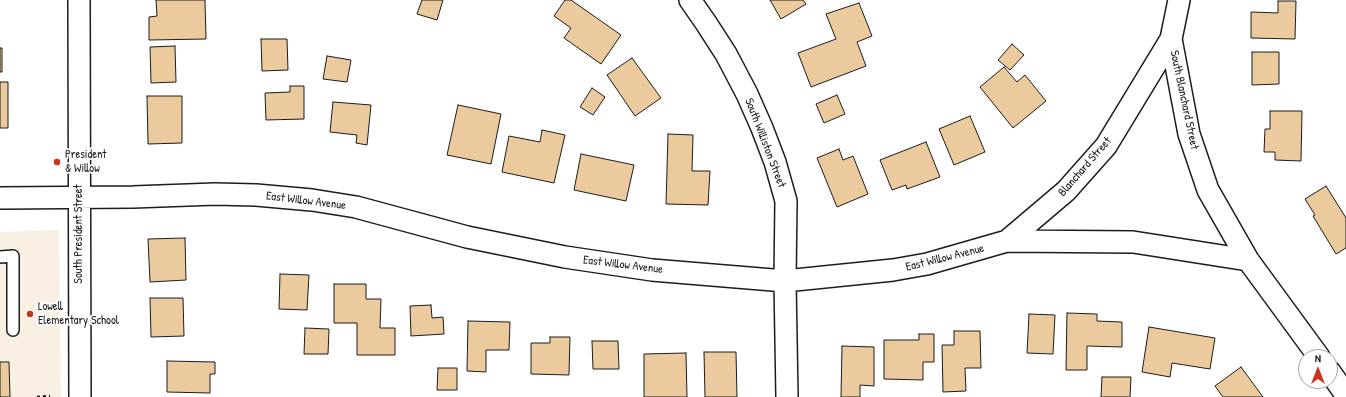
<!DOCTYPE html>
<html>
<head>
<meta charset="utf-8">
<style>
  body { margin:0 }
  #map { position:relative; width:1346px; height:397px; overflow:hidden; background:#fff; font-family:"Patrick Hand",sans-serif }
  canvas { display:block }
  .north { position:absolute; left:1298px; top:349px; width:40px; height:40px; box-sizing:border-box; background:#fff; border:1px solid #a4a4a4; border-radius:50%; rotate:0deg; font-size:11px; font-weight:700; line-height:16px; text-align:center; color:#1c1c1c }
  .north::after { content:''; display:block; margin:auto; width:14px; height:18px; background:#c8321e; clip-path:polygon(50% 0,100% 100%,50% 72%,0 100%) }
</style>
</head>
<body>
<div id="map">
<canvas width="1346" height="397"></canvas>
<div class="north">N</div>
</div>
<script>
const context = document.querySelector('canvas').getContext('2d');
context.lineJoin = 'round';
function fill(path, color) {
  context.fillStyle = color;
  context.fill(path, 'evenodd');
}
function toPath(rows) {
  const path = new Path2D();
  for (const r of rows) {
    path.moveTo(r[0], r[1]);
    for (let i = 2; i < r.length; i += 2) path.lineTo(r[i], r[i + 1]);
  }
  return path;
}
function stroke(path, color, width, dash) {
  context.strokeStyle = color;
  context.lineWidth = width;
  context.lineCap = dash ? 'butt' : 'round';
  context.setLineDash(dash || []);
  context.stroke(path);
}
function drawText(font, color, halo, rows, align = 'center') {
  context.font = font + ' "Patrick Hand",sans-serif';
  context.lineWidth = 3.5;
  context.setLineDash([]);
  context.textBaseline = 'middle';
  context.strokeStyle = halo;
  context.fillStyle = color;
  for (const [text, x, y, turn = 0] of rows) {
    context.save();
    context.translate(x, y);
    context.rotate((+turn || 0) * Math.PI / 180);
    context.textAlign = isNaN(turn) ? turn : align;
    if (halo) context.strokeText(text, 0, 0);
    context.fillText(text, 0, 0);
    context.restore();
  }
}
fill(toPath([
  [59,230,61,397,0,397,0,232]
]), '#f9efe2');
const building = toPath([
  [156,0,205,0,206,39,149,40,149,17,157,16,156,0],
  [422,0,443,0,437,20,417,14,422,0],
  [565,0,571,0,621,35,601,64,564,38,571,28,554,16,565,0],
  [770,0,803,0,806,4,781,19,770,0],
  [1278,1,1296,1,1295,39,1251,38,1251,12,1278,13,1278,1],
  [859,3,872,36,857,42,866,66,811,87,798,53,836,39,826,14,859,3],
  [261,39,287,39,288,70,262,71,261,39],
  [1012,44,1024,55,1010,70,998,60,1012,44],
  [175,46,176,82,151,83,150,47,175,46],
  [0,48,2,48,2,72,0,72,0,48],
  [1252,52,1279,52,1279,84,1252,85,1252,52],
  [327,56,351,60,347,82,323,79,327,56],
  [632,58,661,98,635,116,607,75,632,58],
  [1004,67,1017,82,1025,75,1046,101,1013,128,980,87,1004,67],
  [0,82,8,82,8,128,0,128,0,82],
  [290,86,304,86,304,119,266,120,265,93,290,92,290,86],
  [592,88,605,97,593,115,580,107,592,88],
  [837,95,845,114,824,123,816,104,837,95],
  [147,96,182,96,182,143,148,144,147,96],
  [333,102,371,105,367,145,356,143,357,135,330,132,333,102],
  [458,105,501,114,491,164,447,155,458,105],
  [1270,111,1302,111,1301,161,1275,160,1275,152,1264,152,1265,129,1270,129,1270,111],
  [970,116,985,152,954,165,939,129,970,116],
  [542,130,565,135,554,183,502,172,509,136,540,142,542,130],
  [668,134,693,135,692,171,710,171,708,205,666,204,668,134],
  [926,142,940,177,907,189,906,185,892,190,880,160,926,142],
  [839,149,843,160,853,156,868,194,837,207,817,158,839,149],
  [581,154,634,165,626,201,574,190,581,154],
  [1326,186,1346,218,1346,248,1336,254,1313,216,1315,215,1305,199,1326,186],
  [185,238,186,280,150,282,148,239,185,238],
  [280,274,309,275,307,310,279,309,280,274],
  [334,284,366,284,366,299,381,299,380,328,395,328,395,355,357,355,357,323,334,323,334,284],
  [150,298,183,298,184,336,151,337,150,298],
  [431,305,432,318,443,317,444,334,411,336,410,306,431,305],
  [1067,313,1097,314,1097,321,1122,322,1122,347,1087,346,1087,370,1066,370,1067,313],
  [1029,314,1055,315,1053,354,1027,353,1029,314],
  [468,321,510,322,509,350,486,350,486,372,467,371,468,321],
  [1149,327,1215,338,1210,369,1172,363,1170,377,1142,372,1149,327],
  [305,328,329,329,328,354,304,354,305,328],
  [954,331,980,331,981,368,965,368,966,391,943,392,942,345,954,345,954,331],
  [919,334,934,334,934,362,923,362,923,380,884,379,884,340,919,340,919,334],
  [550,337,570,337,569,375,531,374,531,343,550,343,550,337],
  [592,341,618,341,619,369,593,369,592,341],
  [842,346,874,347,874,386,860,385,860,397,841,397,842,346],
  [704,352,736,352,737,397,705,397,704,352],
  [686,353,687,397,644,397,644,354,686,353],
  [167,361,215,362,215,374,210,374,210,393,167,392,167,361],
  [0,362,9,362,10,397,0,397,0,362],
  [1241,367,1263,397,1223,397,1215,386,1241,367],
  [438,368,457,368,457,390,437,390,438,368],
  [1102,377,1131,377,1130,397,1101,397,1102,377]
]);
fill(building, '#ebca9d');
stroke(building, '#1c1c1c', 1);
const lane = toPath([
  [0,257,13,256,13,330]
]);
const street = toPath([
  [79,0,80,397],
  [690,0,706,23,726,54,747,94,762,128,775,162,786,201,785,281,787,397],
  [1179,0,1171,39,1189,134,1208,190,1248,260,1319,357],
  [0,198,133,197,215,194,256,195,312,200,356,207,467,237,565,257,652,270,785,281,893,270,927,264,1007,241,1133,242,1248,260],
  [1007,241,1066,191,1106,146,1171,39],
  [1330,372,1346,395]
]);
stroke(lane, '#1c1c1c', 14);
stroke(street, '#1c1c1c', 24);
stroke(toPath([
  [37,397,50,396]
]), '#1c1c1c', 2.5, [3, 3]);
stroke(lane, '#fff', 11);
stroke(street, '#fff', 21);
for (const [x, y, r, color] of [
  [57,162,4,"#c8321e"],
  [30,314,4,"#c8321e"]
]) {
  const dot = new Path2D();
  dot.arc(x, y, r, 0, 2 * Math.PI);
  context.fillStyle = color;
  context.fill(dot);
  stroke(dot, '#fff', 1.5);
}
drawText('12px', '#1c1c1c', '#fff', [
  ["South Blanchard Street",1184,100,78],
  ["South Williston Street",765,143,69],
  ["Blanchard Street",1085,167,-49],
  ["East Willow Avenue",306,201,7],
  ["South President Street",79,234,-90],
  ["East Willow Avenue",945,258,-14],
  ["East Willow Avenue",623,265,7]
]);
drawText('12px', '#1c1c1c', '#fff', [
  ["President",65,155],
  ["& Willow",65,169],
  ["Lowell",38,307],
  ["Elementary School",38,321]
], 'left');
</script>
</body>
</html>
